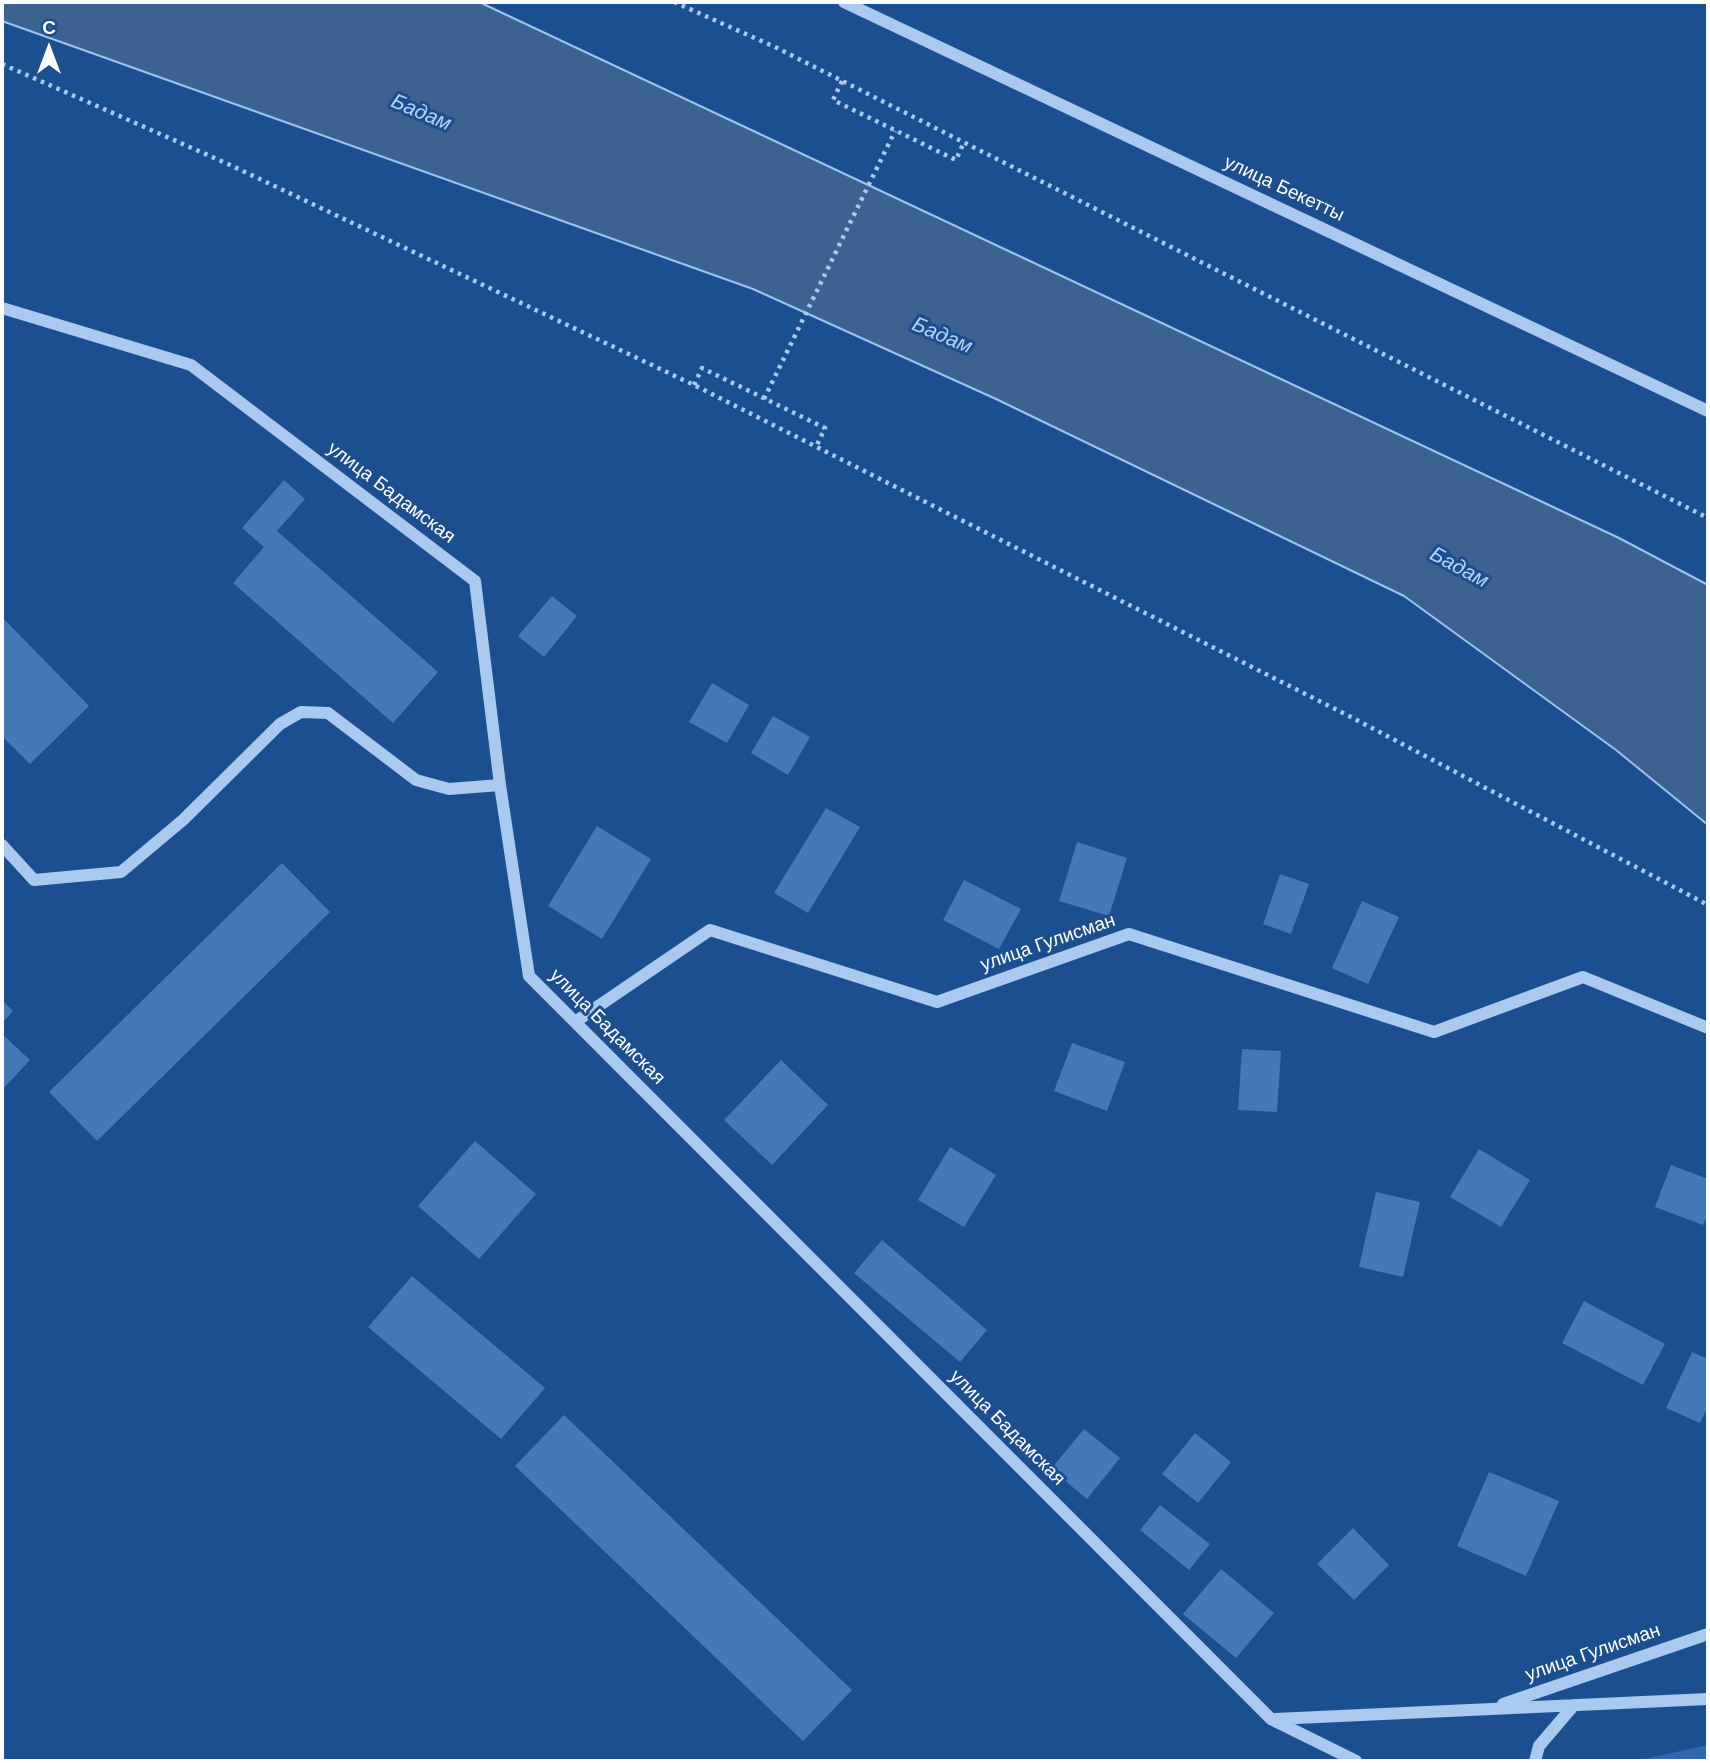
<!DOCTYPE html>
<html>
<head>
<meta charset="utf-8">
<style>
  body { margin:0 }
  #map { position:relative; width:1710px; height:1763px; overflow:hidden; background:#1b4f8f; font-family:Helvetica,sans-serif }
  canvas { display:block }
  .frame { position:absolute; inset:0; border:4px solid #fff; pointer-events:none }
  .north { position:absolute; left:14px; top:14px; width:70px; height:70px; -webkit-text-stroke:5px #1b4f8f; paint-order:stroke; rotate:0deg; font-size:19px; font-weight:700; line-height:28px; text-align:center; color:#fff }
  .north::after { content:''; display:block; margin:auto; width:24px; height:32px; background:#fff; clip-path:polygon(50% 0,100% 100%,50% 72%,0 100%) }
</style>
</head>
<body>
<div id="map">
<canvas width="1710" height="1763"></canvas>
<div class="frame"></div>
<div class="north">С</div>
</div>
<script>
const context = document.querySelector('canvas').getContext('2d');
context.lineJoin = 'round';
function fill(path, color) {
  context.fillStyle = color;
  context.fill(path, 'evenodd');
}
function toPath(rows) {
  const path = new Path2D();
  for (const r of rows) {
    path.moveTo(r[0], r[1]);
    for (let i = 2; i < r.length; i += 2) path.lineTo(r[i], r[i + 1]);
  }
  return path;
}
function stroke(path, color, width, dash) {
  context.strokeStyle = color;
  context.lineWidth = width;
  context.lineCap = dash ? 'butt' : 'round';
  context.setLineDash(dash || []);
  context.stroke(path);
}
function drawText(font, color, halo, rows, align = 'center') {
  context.font = font + ' Helvetica,sans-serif';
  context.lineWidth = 6;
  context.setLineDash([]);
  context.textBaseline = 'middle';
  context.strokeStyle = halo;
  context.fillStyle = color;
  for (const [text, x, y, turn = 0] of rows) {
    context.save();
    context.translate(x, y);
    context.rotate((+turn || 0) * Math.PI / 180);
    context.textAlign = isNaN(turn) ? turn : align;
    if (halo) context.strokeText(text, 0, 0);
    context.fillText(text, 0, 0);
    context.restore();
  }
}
fill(toPath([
  [1708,1745,1708,1761,1635,1761]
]), '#2e69ad');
const water = toPath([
  [2,2,479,2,1619,538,1708,585,1708,825,1616,750,1404,596,996,399,753,289,2,21,2,2]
]);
fill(water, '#3c6290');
stroke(water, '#9cc4f0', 2);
fill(toPath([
  [284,480,305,499,277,531,438,672,393,723,233,583,264,547,242,528],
  [552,596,577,616,544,657,518,636],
  [2,617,89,706,30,764,2,736],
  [712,683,749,705,727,743,689,722],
  [773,716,810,737,788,775,751,753],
  [826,808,860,827,808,913,774,893],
  [597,826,651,859,602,939,548,906],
  [1077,842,1127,858,1109,916,1059,901],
  [282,863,330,912,97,1141,49,1092],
  [1280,874,1309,884,1291,934,1263,924],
  [964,880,1021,909,999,949,943,920],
  [1362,901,1399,917,1368,984,1332,968],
  [2,1000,13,1011,2,1023],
  [2,1034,30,1060,2,1090],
  [1072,1043,1125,1062,1107,1111,1054,1091],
  [1242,1049,1281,1051,1277,1112,1238,1110],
  [781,1060,828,1105,772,1165,724,1120],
  [475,1141,536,1194,479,1259,418,1206],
  [950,1147,996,1175,964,1227,918,1200],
  [1479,1149,1530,1180,1501,1227,1450,1197],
  [1671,1165,1708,1179,1708,1213,1703,1225,1655,1207],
  [1376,1192,1420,1202,1403,1277,1359,1267],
  [882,1240,987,1330,960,1362,854,1273],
  [412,1276,545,1388,501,1439,368,1327],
  [1584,1301,1665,1344,1643,1385,1562,1343],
  [1692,1352,1708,1359,1708,1406,1700,1423,1666,1408],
  [564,1415,852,1690,803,1741,515,1466],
  [1084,1429,1120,1458,1087,1499,1051,1469],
  [1195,1433,1231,1462,1198,1503,1162,1474],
  [1489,1472,1559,1501,1526,1576,1457,1546],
  [1160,1505,1210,1544,1189,1570,1140,1530],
  [1353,1528,1389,1565,1354,1600,1317,1564],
  [1221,1569,1274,1613,1236,1658,1183,1614]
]), '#4478b7');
stroke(toPath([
  [674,2,775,47,1708,518],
  [2,64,228,164,694,385,1351,717,1708,905],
  [842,81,833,100,956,160,964,142],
  [694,385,702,368,825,428,816,447],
  [764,399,895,131]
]), '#a9c9ee', 4.5, [3.5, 5]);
stroke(toPath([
  [844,2,1708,411],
  [2,308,191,365,475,581,500,785,529,976,1271,1719,1356,1761],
  [2,845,34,880,121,872,183,820,280,724,301,712,328,713,416,780,449,789,500,785],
  [575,1022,710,930,937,1002,1129,934,1434,1032,1583,977,1708,1028],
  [1503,1704,1708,1634],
  [1275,1719,1708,1699],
  [1535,1761,1539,1746,1574,1705]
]), '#a9c9ee', 12);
drawText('19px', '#fff', '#1b4f8f', [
  ["улица Бекетты",1284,189,25],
  ["улица Бадамская",391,493,37],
  ["улица Гулисман",1048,943,-19],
  ["улица Бадамская",607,1027,45],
  ["улица Бадамская",1007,1428,45],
  ["улица Гулисман",1593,1653,-19]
]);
drawText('italic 21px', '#b5d3f5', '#1b4f8f', [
  ["Бадам",421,113,23],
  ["Бадам",942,336,23],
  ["Бадам",1459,568,28]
]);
</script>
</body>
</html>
